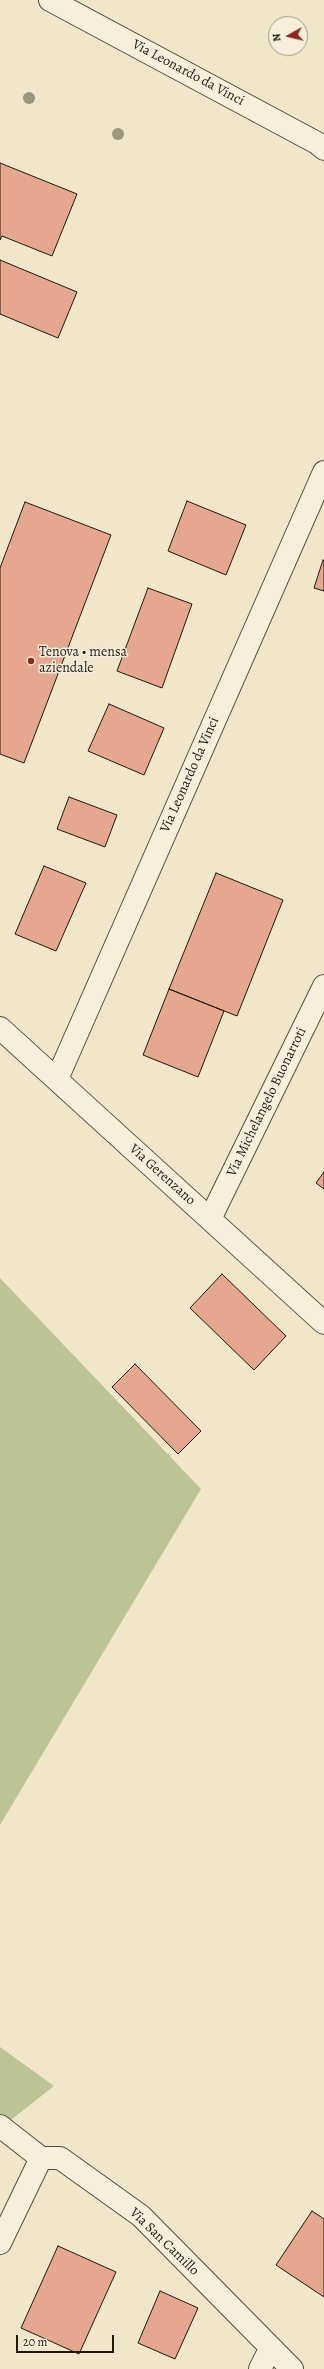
<!DOCTYPE html>
<html>
<head>
<meta charset="utf-8">
<style>
  body { margin:0 }
  #map { position:relative; width:324px; height:2369px; overflow:hidden; background:#f0e6c9; font-family:Alegreya,serif }
  canvas { display:block }
  .north { position:absolute; left:268px; top:16px; width:40px; height:40px; box-sizing:border-box; background:#f5efdc; border:1px solid #a0998a; border-radius:50%; rotate:262deg; font-size:11px; font-weight:700; line-height:16px; text-align:center; color:#20190f }
  .north::after { content:''; display:block; margin:auto; width:14px; height:18px; background:#8f2418; clip-path:polygon(50% 0,100% 100%,50% 72%,0 100%) }
  .scale { position:absolute; left:16px; top:2335px; width:98px; height:18px; box-sizing:border-box; border:2px solid #20190f; border-top:0; padding-left:5px; font-size:12px; line-height:14px; white-space:nowrap; color:#20190f; -webkit-text-stroke:3px #f5efdc; paint-order:stroke }
</style>
</head>
<body>
<div id="map">
<canvas width="324" height="2369"></canvas>
<div class="north">N</div>
<div class="scale">20 m</div>
</div>
<script>
const context = document.querySelector('canvas').getContext('2d');
context.lineJoin = 'round';
function fill(path, color) {
  context.fillStyle = color;
  context.fill(path, 'evenodd');
}
function toPath(rows) {
  const path = new Path2D();
  for (const r of rows) {
    path.moveTo(r[0], r[1]);
    for (let i = 2; i < r.length; i += 2) path.lineTo(r[i], r[i + 1]);
  }
  return path;
}
function stroke(path, color, width, dash) {
  context.strokeStyle = color;
  context.lineWidth = width;
  context.lineCap = dash ? 'butt' : 'round';
  context.setLineDash(dash || []);
  context.stroke(path);
}
function drawText(font, color, halo, rows, align = 'center') {
  context.font = font + ' Alegreya,serif';
  context.lineWidth = 3;
  context.setLineDash([]);
  context.textBaseline = 'middle';
  context.strokeStyle = halo;
  context.fillStyle = color;
  for (const [text, x, y, turn = 0] of rows) {
    context.save();
    context.translate(x, y);
    context.rotate((+turn || 0) * Math.PI / 180);
    context.textAlign = isNaN(turn) ? turn : align;
    if (halo) context.strokeText(text, 0, 0);
    context.fillText(text, 0, 0);
    context.restore();
  }
}
fill(toPath([
  [0,1278,201,1489,0,1825],
  [0,2047,54,2086,2,2127,0,2125]
]), '#bdc494');
const building = toPath([
  [0,163,77,194,52,256,2,236,0,240,0,163],
  [0,260,77,292,58,338,0,314,0,260],
  [187,501,246,525,226,575,168,551,187,501],
  [25,502,111,535,24,763,0,754,0,568,25,502],
  [323,560,324,561,324,591,314,588,323,560],
  [148,588,192,604,162,688,117,671,148,588],
  [109,704,164,728,144,775,88,751,109,704],
  [69,797,117,815,105,847,57,829,69,797],
  [44,866,86,883,56,951,15,934,44,866],
  [216,873,283,900,237,1016,169,989,216,873],
  [169,989,224,1011,198,1077,143,1055,169,989],
  [324,1172,324,1189,316,1183,324,1172],
  [222,1274,286,1336,254,1370,190,1308,222,1274],
  [135,1364,201,1431,178,1454,112,1387,135,1364],
  [312,2211,324,2219,324,2297,276,2265,312,2211],
  [58,2246,116,2272,79,2354,21,2328,58,2246],
  [160,2291,198,2308,175,2359,138,2343,160,2291]
]);
fill(building, '#e5a78e');
stroke(building, '#20190f', 1);
const minor = toPath([
  [50,0,317,143,324,149],
  [0,1028,324,1323],
  [57,1079,324,472],
  [210,1219,324,986],
  [0,2126,41,2158,60,2158,141,2216,292,2369],
  [0,2243,41,2158],
  [260,2369,270,2349]
]);
stroke(minor, '#544c3e', 24);
stroke(minor, '#f5efdc', 22);
context.fillStyle = '#9c967d';
for (const [x, y] of [
  [29,98],
  [118,134]
]) {
  context.beginPath();
  context.arc(x, y, 6, 0, 2 * Math.PI);
  context.fill();
}
for (const [x, y, r, color] of [
  [31,661,4,"#8f2418"]
]) {
  const dot = new Path2D();
  dot.arc(x, y, r, 0, 2 * Math.PI);
  context.fillStyle = color;
  context.fill(dot);
  stroke(dot, '#f5efdc', 1.5);
}
drawText('14px', '#20190f', '#f5efdc', [
  ["Via Leonardo da Vinci",188,73,28],
  ["Via Leonardo da Vinci",190,775,-66],
  ["Via Michelangelo Buonarroti",267,1102,-64],
  ["Via Gerenzano",162,1175,42],
  ["Via San Camillo",164,2242,44]
]);
drawText('14px', '#20190f', '#f5efdc', [
  ["Tenova • mensa",39,653],
  ["aziendale",39,669]
], 'left');
</script>
</body>
</html>
